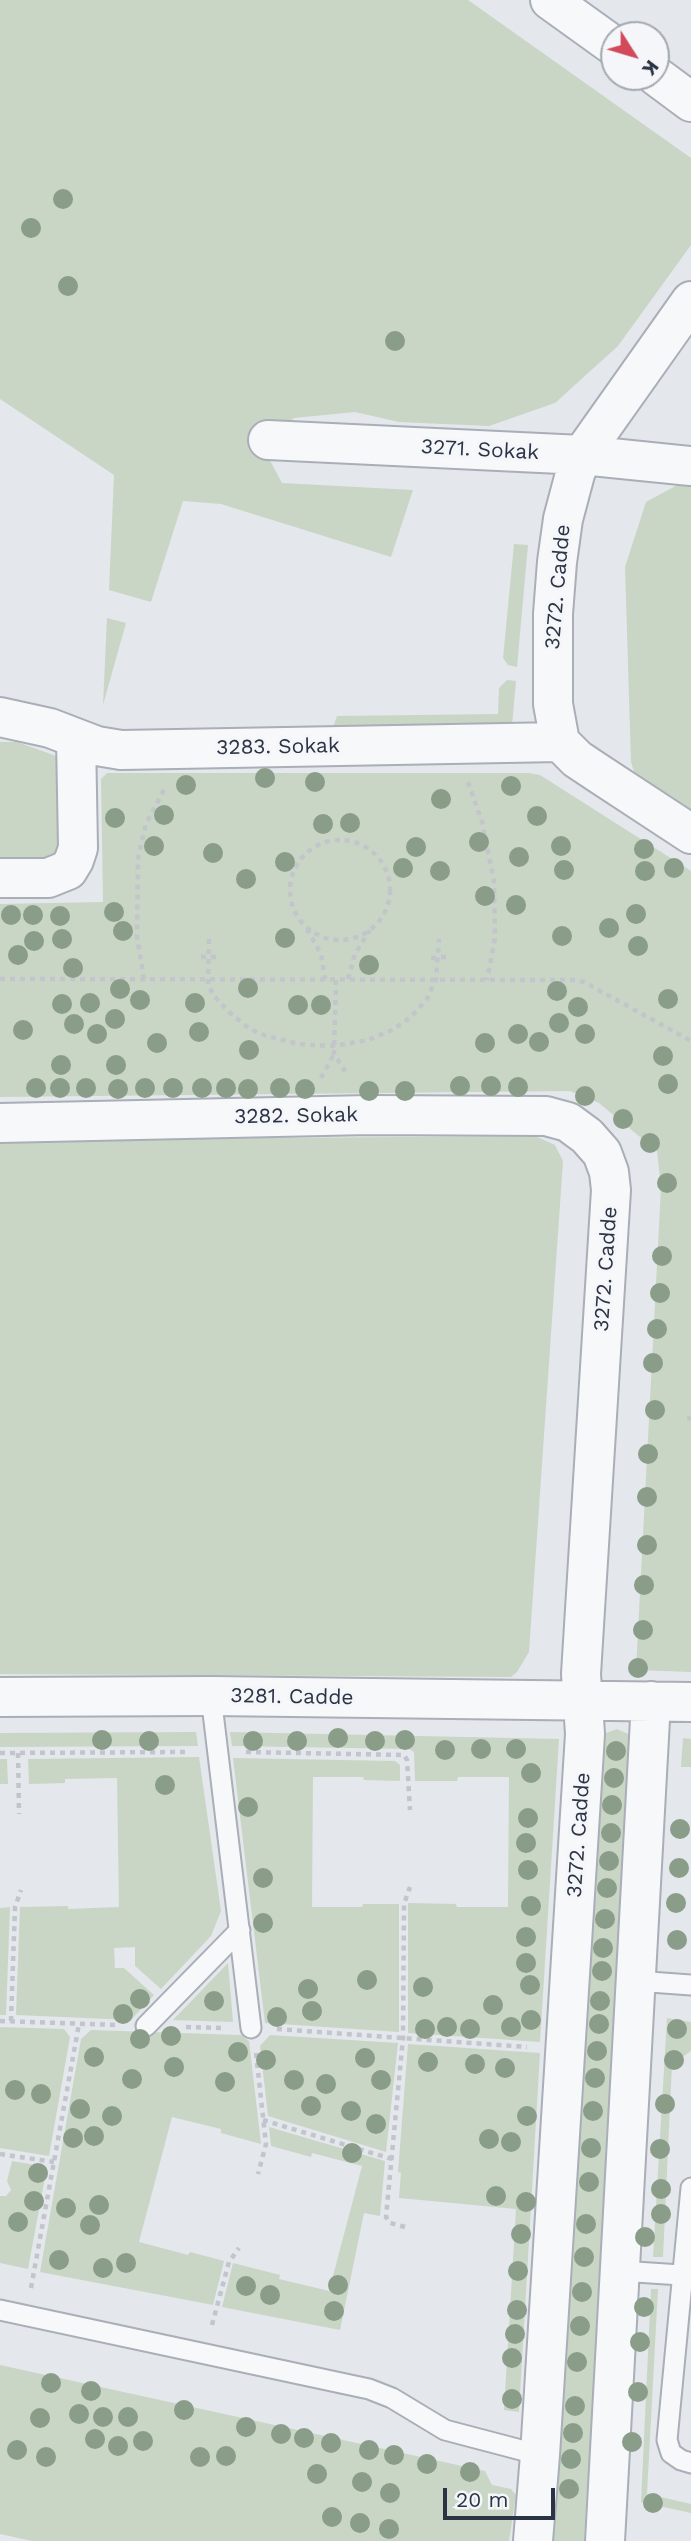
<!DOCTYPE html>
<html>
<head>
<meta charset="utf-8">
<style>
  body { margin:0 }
  #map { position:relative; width:691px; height:2541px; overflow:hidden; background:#e4e7ec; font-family:"Work Sans",sans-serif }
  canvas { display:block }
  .north { position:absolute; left:600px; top:21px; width:70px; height:70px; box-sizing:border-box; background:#f4f6f9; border:2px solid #a4a8b1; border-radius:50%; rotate:127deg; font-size:19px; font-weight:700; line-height:28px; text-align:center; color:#2b3445 }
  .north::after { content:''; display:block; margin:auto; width:24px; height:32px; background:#d1495b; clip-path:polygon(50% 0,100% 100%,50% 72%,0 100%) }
  .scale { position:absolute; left:443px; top:2488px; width:112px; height:32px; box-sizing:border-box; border:4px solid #2b3445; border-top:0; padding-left:9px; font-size:21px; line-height:24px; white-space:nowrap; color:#2b3445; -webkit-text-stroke:5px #f4f6f9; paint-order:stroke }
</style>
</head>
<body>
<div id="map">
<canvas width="691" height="2541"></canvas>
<div class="north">K</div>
<div class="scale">20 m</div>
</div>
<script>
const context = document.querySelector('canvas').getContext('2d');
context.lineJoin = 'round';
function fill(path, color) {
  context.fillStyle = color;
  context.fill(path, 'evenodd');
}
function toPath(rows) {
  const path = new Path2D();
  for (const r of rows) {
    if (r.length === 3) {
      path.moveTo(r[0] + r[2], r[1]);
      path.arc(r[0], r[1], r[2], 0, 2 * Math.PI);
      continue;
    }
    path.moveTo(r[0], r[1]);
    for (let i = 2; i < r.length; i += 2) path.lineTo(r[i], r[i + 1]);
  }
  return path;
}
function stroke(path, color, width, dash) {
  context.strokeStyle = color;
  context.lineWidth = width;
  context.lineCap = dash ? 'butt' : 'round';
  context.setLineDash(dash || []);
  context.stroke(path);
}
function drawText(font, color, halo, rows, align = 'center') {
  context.font = font + ' "Work Sans",sans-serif';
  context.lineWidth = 6;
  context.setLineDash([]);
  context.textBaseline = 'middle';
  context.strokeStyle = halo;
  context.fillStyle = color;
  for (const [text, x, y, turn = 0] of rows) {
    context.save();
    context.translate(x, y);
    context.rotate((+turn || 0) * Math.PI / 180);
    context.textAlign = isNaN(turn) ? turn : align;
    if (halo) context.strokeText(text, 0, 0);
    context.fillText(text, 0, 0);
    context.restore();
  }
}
fill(toPath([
  [0,0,468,0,691,158,691,245,618,346,555,403,489,426,399,422,355,412,294,418,268,439,267,455,282,483,413,490,391,557,221,504,183,501,151,602,109,590,114,475,0,399],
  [681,483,691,484,691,822,636,778,631,762,625,567,646,502],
  [514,544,528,545,517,667,508,665,503,658],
  [107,618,126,623,103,705],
  [507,680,516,681,512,725,333,727,337,716,498,714,499,688],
  [0,742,17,742,59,757,63,845,52,862,0,864],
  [107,773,529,773,540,775,691,871,691,1672,636,1670,661,1187,657,1151,599,1103,570,1091,0,1097,0,904,103,902,101,779],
  [535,1136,555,1145,563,1161,529,1652,517,1672,511,1677,0,1674,0,1140],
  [617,1729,628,1734,633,1747,584,2541,551,2541,602,1738,606,1733],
  [196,1732,198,1746,0,1747,0,1733],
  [230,1732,559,1739,540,2042,408,2033,408,1903,456,1904,457,1907,508,1907,509,1777,458,1777,457,1781,415,1781,414,1752,409,1749,232,1746],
  [683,1738,691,1739,691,1767,681,1767],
  [199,1757,221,1911,211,1936,161,1989,135,1966,135,1947,114,1948,115,1968,124,1968,154,1995,131,2020,16,2015,20,1907,68,1906,68,1909,119,1907,117,1778,65,1779,65,1783,29,1784,28,1759],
  [233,1758,395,1761,400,1765,400,1781,364,1780,363,1777,313,1777,312,1907,362,1907,363,1904,399,1904,399,2032,265,2023],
  [0,1759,7,1759,8,1784,0,1784],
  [10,1907,6,2015,0,2015,0,1908],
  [228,1963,233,2022,173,2020],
  [667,2018,691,2022,691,2051,672,2064,663,2257,653,2257],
  [0,2027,64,2029,70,2037,49,2156,0,2148],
  [91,2030,241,2035,249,2041,261,2144,221,2133,221,2129,172,2117,139,2242,188,2255,190,2252,224,2261,213,2305,40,2272,81,2039],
  [270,2035,398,2043,386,2152,268,2116,260,2046],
  [408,2044,540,2053,519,2412,504,2410,516,2209,399,2198,401,2173,398,2172],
  [269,2127,385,2161,380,2216,364,2213,340,2330,222,2307,233,2263,280,2275,279,2279,329,2291,362,2166,312,2153,311,2157,271,2146],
  [12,2161,47,2167,28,2269,0,2263,0,2196,6,2196,11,2190,7,2181],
  [651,2289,658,2289,647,2494,691,2504,691,2513,641,2502],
  [0,2365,485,2471,492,2485,511,2489,516,2495,509,2541,32,2541,0,2534]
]), '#c9d6c5');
const lane = toPath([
  [211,1696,251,2028],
  [636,1981,691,1985],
  [146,2026,240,1930],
  [691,2188,667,2440,671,2453,681,2460,691,2463],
  [620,2271,681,2275],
  [0,2310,369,2389,392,2398,445,2430,540,2455]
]);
const street = toPath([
  [550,0,614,46],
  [656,76,691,102],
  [268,440,582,455,691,466],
  [0,717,50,728,97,746,121,750,560,742],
  [560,742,553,704,553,614,557,562,563,519,575,474,582,455,691,301],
  [560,742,577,759,598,773,691,834],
  [0,878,48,878,68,870,74,860,78,848,76,738],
  [0,1123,369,1115,546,1116,568,1122,587,1136,602,1153,609,1172,611,1190,581,1674,585,1734,540,2455,533,2541],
  [0,1697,211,1696,691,1702],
  [605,2541,651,1701]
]);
stroke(lane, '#a9aeb7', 23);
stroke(street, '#a9aeb7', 42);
stroke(toPath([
  [468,782,482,822,494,881,495,938,487,980],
  [340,890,50],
  [307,929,321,954,325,979],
  [209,939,208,985,215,997,229,1012,246,1026,260,1034,298,1044,334,1046,368,1040,392,1030,411,1017,427,999,436,979,439,939],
  [201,957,216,957],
  [431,958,446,957],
  [0,979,576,980,584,982,691,1041],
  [144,979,137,936,138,858,146,824,165,788],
  [348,979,355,954,370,930],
  [336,980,334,1054,348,1076],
  [321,1078,334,1054],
  [687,1419,691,1418],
  [246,1752,404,1755,407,1760,410,1810],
  [0,1753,188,1752],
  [18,1753,19,1814],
  [0,2021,118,2025],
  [11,2021,15,1907,21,1890],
  [186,2027,223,2028],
  [277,2029,527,2047],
  [256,2053,266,2144,258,2174],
  [263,2120,392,2159],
  [0,2154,54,2162],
  [405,2227,390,2223,386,2217,403,2038,404,1904,410,1887],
  [31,2288,79,2024],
  [212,2325,229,2262,239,2248]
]), '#c2c5cb', 4.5, [5, 5]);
stroke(lane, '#f7f8fa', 19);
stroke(street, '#f7f8fa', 38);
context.fillStyle = '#899d89';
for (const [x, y] of [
  [63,199],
  [31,228],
  [68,286],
  [395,341],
  [265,778],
  [315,782],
  [186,785],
  [511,786],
  [441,799],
  [164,815],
  [537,816],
  [115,818],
  [350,823],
  [323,824],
  [479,842],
  [154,846],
  [561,846],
  [416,847],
  [644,849],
  [213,853],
  [519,857],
  [285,862],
  [403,868],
  [674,868],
  [564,870],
  [440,871],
  [645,871],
  [246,879],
  [485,896],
  [516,905],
  [114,912],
  [636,914],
  [11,915],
  [33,915],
  [60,916],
  [609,928],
  [123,931],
  [562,936],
  [285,938],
  [62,939],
  [34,941],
  [638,946],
  [18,955],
  [369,965],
  [73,968],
  [248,988],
  [120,989],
  [557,991],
  [668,999],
  [140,1000],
  [90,1003],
  [195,1003],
  [62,1004],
  [298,1005],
  [321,1005],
  [578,1007],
  [115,1019],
  [559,1023],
  [74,1024],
  [23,1030],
  [199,1032],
  [97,1034],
  [518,1034],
  [585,1034],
  [539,1042],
  [157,1043],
  [485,1043],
  [249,1050],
  [663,1056],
  [61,1065],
  [116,1065],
  [668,1084],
  [460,1086],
  [491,1086],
  [518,1087],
  [36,1088],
  [60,1088],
  [86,1088],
  [145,1088],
  [173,1088],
  [202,1088],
  [226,1088],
  [280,1088],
  [118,1089],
  [248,1089],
  [305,1089],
  [369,1091],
  [405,1091],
  [585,1096],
  [623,1119],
  [650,1143],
  [667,1183],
  [662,1256],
  [660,1293],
  [657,1329],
  [653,1363],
  [655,1410],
  [648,1454],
  [647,1497],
  [647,1545],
  [644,1585],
  [643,1630],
  [638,1668],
  [338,1738],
  [102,1740],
  [405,1740],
  [149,1741],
  [253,1741],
  [297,1741],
  [375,1741],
  [481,1749],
  [516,1749],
  [445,1750],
  [616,1751],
  [531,1773],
  [614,1778],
  [165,1785],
  [612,1805],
  [248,1807],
  [528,1818],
  [680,1829],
  [611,1833],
  [526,1843],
  [609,1861],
  [679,1868],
  [528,1870],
  [263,1878],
  [607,1888],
  [676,1903],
  [531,1906],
  [605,1919],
  [263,1923],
  [526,1937],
  [677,1940],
  [603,1948],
  [526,1963],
  [602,1971],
  [367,1980],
  [530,1985],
  [423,1987],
  [308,1989],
  [140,1999],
  [214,2001],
  [600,2001],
  [493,2005],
  [312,2011],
  [123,2014],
  [277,2017],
  [531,2020],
  [599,2024],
  [447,2027],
  [511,2027],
  [425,2029],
  [470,2029],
  [677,2029],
  [171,2036],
  [140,2039],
  [597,2051],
  [238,2052],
  [94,2057],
  [365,2058],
  [266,2060],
  [674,2060],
  [428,2062],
  [475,2064],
  [174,2067],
  [505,2068],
  [595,2078],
  [132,2079],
  [294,2080],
  [381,2080],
  [225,2082],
  [326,2084],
  [15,2090],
  [41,2094],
  [665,2104],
  [311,2106],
  [80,2109],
  [351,2111],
  [593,2111],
  [112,2116],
  [527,2116],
  [376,2124],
  [94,2136],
  [73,2138],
  [489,2139],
  [511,2142],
  [591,2148],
  [660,2149],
  [352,2153],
  [38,2173],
  [589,2182],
  [661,2189],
  [496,2196],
  [34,2201],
  [526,2202],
  [99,2205],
  [66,2208],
  [661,2214],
  [18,2222],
  [586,2224],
  [90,2225],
  [521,2234],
  [645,2237],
  [584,2257],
  [59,2260],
  [126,2263],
  [103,2268],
  [518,2271],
  [338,2285],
  [246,2286],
  [582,2292],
  [270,2295],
  [644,2307],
  [517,2310],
  [334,2311],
  [580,2326],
  [515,2334],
  [640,2342],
  [512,2358],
  [577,2362],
  [51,2383],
  [91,2391],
  [638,2392],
  [512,2399],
  [575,2406],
  [184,2410],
  [79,2414],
  [103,2417],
  [128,2417],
  [40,2418],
  [246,2427],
  [573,2433],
  [281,2434],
  [304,2438],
  [95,2439],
  [143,2441],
  [632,2442],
  [331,2443],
  [118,2446],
  [17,2450],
  [369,2450],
  [394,2455],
  [226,2456],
  [46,2457],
  [200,2457],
  [571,2459],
  [427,2464],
  [470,2472],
  [317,2474],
  [362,2482],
  [569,2489],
  [390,2493],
  [653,2503],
  [332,2517],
  [360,2523],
  [389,2529]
]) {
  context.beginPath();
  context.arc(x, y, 10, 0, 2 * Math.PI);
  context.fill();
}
drawText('21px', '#2b3445', '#f4f6f9', [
  ["3271. Sokak",480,450,3],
  ["3272. Cadde",558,587,-85],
  ["3283. Sokak",278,747,-1],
  ["3282. Sokak",296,1116,-1],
  ["3272. Cadde",606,1269,-86],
  ["3281. Cadde",292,1697,1],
  ["3272. Cadde",579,1835,-86]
]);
</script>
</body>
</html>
